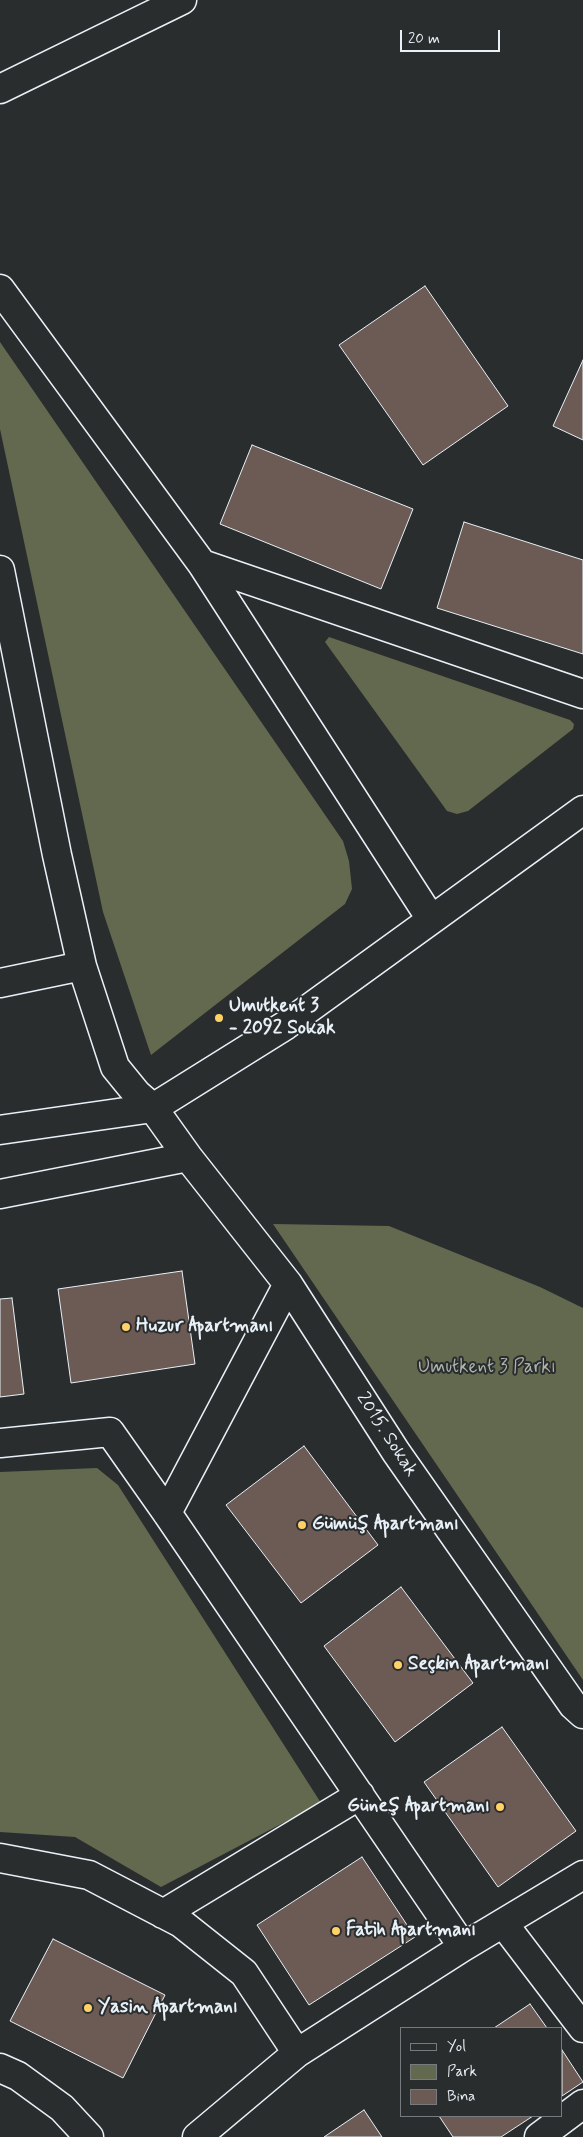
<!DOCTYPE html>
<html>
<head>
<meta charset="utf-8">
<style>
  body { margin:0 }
  #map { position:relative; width:583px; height:2137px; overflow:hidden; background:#2a2d2e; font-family:Mynerve,sans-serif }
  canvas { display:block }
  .legend { position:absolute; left:400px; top:2027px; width:162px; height:90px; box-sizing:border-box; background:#2a2d2e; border:1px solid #767b7f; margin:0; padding:6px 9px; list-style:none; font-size:15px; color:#e8f1f8 }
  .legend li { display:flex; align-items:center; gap:10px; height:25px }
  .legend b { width:25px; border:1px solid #767b7f }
  .scale { position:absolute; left:400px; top:30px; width:100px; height:22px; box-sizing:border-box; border:2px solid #e8f1f8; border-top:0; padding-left:6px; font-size:15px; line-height:18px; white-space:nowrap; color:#e8f1f8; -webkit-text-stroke:4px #2a2d2e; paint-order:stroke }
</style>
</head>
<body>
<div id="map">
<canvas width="583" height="2137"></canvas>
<ul class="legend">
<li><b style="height:6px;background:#2a2d2e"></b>Yol</li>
<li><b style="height:14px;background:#63694f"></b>Park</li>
<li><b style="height:14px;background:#6c5b55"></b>Bina</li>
</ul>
<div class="scale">20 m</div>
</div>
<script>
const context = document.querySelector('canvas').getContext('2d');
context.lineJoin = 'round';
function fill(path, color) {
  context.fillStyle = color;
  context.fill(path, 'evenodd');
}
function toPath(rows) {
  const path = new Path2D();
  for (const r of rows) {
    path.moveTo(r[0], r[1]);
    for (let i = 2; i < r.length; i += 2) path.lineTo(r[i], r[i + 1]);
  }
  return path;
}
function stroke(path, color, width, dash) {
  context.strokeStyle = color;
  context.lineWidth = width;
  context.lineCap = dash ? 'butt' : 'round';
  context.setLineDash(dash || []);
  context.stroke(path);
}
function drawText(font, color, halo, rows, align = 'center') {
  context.font = font + ' Mynerve,sans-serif';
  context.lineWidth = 4;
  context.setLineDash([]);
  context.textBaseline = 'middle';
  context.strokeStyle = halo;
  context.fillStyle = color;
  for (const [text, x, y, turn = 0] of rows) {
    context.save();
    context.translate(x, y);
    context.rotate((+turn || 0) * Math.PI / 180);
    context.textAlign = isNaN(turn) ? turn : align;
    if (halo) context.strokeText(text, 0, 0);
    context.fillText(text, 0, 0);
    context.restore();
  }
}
fill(toPath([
  [0,342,343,841,349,861,352,889,345,904,151,1055,103,912,0,429],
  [329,637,570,720,574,724,573,729,468,811,457,814,447,811,325,642],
  [273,1224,389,1226,540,1287,583,1308,583,1680],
  [97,1468,118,1485,321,1803,161,1887,75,1837,0,1832,0,1472]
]), '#63694f');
const building = toPath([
  [425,286,508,406,423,465,339,345,425,286],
  [583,360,583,440,553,426,583,360],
  [252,445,413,509,381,589,220,524,252,445],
  [464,522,583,560,583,654,437,608,464,522],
  [182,1271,195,1364,71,1383,58,1289,182,1271],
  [12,1298,24,1394,0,1397,0,1299,12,1298],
  [304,1446,378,1545,301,1603,226,1505,304,1446],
  [401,1587,473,1683,395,1742,324,1646,401,1587],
  [502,1727,576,1831,498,1887,424,1782,502,1727],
  [362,1857,415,1937,309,2005,257,1925,362,1857],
  [53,1939,165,1995,123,2078,10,2021,53,1939],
  [530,2004,547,2028,494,2028,530,2004],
  [562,2050,583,2082,562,2096,562,2050],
  [364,2110,382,2137,324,2137,364,2110],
  [439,2116,533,2116,501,2137,453,2137,439,2116]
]);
fill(building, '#6c5b55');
stroke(building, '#e8f1f8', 1);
const minor = toPath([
  [0,89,182,0],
  [0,289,202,564,431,919],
  [202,564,583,694],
  [0,570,57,855,82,966,115,1067,137,1094,153,1108,188,1157,288,1284,396,1452,573,1705,583,1714],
  [0,983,82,966],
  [0,1130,153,1108,286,1025,583,810],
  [0,1194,188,1157],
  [0,1443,110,1432,167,1513,463,1947],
  [167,1513,288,1284],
  [0,1858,89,1875,181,1923,244,1973,297,2053],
  [163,1914,360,1795],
  [503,1923,583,2028],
  [0,2068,18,2076,62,2108,89,2137],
  [197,2137,297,2053,463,1947,583,1875],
  [539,2137,583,2104]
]);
stroke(minor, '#e8f1f8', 31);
stroke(minor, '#2a2d2e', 28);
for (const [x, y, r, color] of [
  [219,1018,5,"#ffd166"],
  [126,1327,5,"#ffd166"],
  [302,1525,5,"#ffd166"],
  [398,1665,5,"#ffd166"],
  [500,1807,5,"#ffd166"],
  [336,1931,5,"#ffd166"],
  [88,2008,5,"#ffd166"]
]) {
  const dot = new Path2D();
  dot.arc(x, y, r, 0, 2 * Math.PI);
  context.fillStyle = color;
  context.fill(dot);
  stroke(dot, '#2a2d2e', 2);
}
drawText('bold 19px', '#e8f1f8', '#2a2d2e', [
  ["Umutkent 3",229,1007],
  ["- 2092 Sokak",229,1029],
  ["Huzur Apartmanı",136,1327],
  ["Gümüş Apartmanı",312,1525],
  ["Seçkin Apartmanı",408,1665],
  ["Güneş Apartmanı",490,1807,"right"],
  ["Fatih Apartmanı",346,1931],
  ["Yasin Apartmanı",98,2008]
], 'left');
drawText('19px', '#acb4ac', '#2a2d2e', [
  ["Umutkent 3 Parkı",487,1368]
]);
drawText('19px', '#e8f1f8', '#2a2d2e', [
  ["2015. Sokak",386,1435,57]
]);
</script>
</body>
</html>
